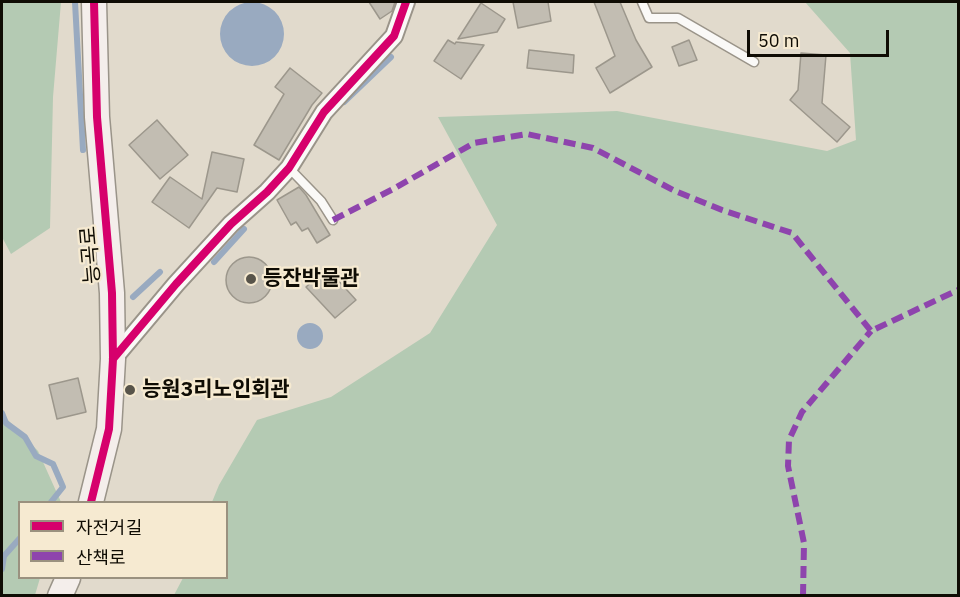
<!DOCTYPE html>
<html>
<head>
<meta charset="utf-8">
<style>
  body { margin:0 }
  #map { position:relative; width:960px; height:597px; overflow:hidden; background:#e1dacc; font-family:"IBM Plex Sans","Noto Sans KR",sans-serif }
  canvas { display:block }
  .frame { position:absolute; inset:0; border:3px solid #0f0c04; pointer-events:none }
  .legend { position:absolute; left:18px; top:501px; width:210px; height:78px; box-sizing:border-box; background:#f6ead1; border:2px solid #9a917f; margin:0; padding:8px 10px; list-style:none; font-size:18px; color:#0f0c04 }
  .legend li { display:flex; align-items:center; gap:12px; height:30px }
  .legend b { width:30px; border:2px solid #9a917f }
  .scale { position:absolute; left:747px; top:30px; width:142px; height:27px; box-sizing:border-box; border:3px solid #0f0c04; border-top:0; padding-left:8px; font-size:18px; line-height:21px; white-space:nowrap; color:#0f0c04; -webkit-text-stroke:4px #f6ead1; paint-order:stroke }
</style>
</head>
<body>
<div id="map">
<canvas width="960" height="597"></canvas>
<div class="frame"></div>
<ul class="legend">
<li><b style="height:8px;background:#d6006c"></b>자전거길</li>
<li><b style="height:8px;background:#8e44ad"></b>산책로</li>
</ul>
<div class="scale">50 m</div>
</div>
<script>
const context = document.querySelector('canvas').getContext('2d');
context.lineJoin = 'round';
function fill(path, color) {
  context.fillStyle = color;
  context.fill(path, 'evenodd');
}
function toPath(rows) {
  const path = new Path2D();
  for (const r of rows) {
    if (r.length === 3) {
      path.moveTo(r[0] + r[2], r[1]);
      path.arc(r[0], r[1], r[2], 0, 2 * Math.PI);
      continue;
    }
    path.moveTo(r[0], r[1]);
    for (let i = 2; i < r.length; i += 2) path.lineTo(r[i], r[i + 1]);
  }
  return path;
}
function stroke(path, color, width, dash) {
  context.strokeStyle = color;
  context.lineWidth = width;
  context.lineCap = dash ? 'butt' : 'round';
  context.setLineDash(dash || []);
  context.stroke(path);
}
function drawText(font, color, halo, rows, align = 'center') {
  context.font = font + ' "IBM Plex Sans","Noto Sans KR",sans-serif';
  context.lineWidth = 4.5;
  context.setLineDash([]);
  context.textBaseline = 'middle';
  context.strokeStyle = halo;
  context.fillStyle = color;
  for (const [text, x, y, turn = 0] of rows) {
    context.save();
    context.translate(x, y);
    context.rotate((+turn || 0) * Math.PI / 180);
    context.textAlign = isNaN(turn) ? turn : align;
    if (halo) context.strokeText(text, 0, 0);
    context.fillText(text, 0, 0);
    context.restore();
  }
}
fill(toPath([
  [2,2,61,2,53,97,50,228,11,254,2,237],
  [805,2,958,2,958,595,174,595,183,578,226,578,226,502,212,502,219,485,257,420,331,397,430,333,497,225,438,117,617,111,827,151,856,140,850,53],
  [2,414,38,451,61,502,20,502,20,578,40,578,35,595,2,595]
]), '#b4cab3');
fill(toPath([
  [252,34,32],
  [310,336,13]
]), '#99aac0');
stroke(toPath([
  [75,2,83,150],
  [344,102,391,57],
  [214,262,244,229],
  [133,297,160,272],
  [2,413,6,423,25,437,36,456,53,464,63,487,51,502],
  [2,569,4,556,20,538]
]), '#99aac0', 6);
const building = toPath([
  [369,2,395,2,392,11,380,19,369,2],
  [513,2,548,2,551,21,518,28,513,2],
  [594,2,620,2,636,40,652,67,610,93,596,68,615,56,594,2],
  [481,3,505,19,497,32,458,39,481,3],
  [448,40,455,44,456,42,484,45,461,79,434,61,448,40],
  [689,40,697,60,679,66,672,47,689,40],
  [529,50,574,55,573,73,527,68,529,50],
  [801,53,826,55,822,103,850,127,837,142,790,100,798,90,801,53],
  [290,68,322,93,312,105,279,160,254,145,284,94,275,87,290,68],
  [157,120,188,155,160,179,129,145,157,120],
  [212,152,244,159,237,192,217,188,189,228,152,202,170,177,202,199,212,152],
  [299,187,306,195,330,235,317,243,308,228,302,231,296,222,291,225,277,200,299,187],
  [249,280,23],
  [327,268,356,300,335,318,306,287,327,268],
  [78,378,86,412,57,419,49,385,78,378]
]);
fill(building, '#c2bdb2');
stroke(building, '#9c978c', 1.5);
const lane = toPath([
  [642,2,649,18,678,18,754,62],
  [289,168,321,201,333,220]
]);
const street = toPath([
  [113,359,176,284,231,224,267,192,289,168,324,112,394,36,406,2]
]);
const secondary = toPath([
  [91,502,109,429,113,359,112,293,97,117,94,2],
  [60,596,68,578]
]);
stroke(lane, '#9a9489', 11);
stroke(street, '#9a9489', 20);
stroke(secondary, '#9a9489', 27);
stroke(lane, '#faf9f7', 8);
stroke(street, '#faf9f7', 16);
stroke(secondary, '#f4eeeb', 24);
stroke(toPath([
  [333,220,395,188,474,143,527,134,593,148,675,191,722,210,792,233,871,331,958,290],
  [803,596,804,543,788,466,789,440,802,412,871,331]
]), '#8e44ad', 6, [12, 6]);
stroke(toPath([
  [113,359,176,284,231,224,267,192,289,168,324,112,394,36,406,2],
  [91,502,109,429,113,359,112,293,97,117,94,2]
]), '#d6006c', 8);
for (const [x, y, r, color] of [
  [251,279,6,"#58544a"],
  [130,390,6,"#58544a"]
]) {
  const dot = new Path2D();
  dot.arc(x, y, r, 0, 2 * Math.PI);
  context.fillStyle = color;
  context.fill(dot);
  stroke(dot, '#f6ead1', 2);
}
drawText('21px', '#0f0c04', '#f6ead1', [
  ["능곡로",91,255,-95]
]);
drawText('bold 21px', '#0f0c04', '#f6ead1', [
  ["등잔박물관",263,279],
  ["능원3리노인회관",142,390]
], 'left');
</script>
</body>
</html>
